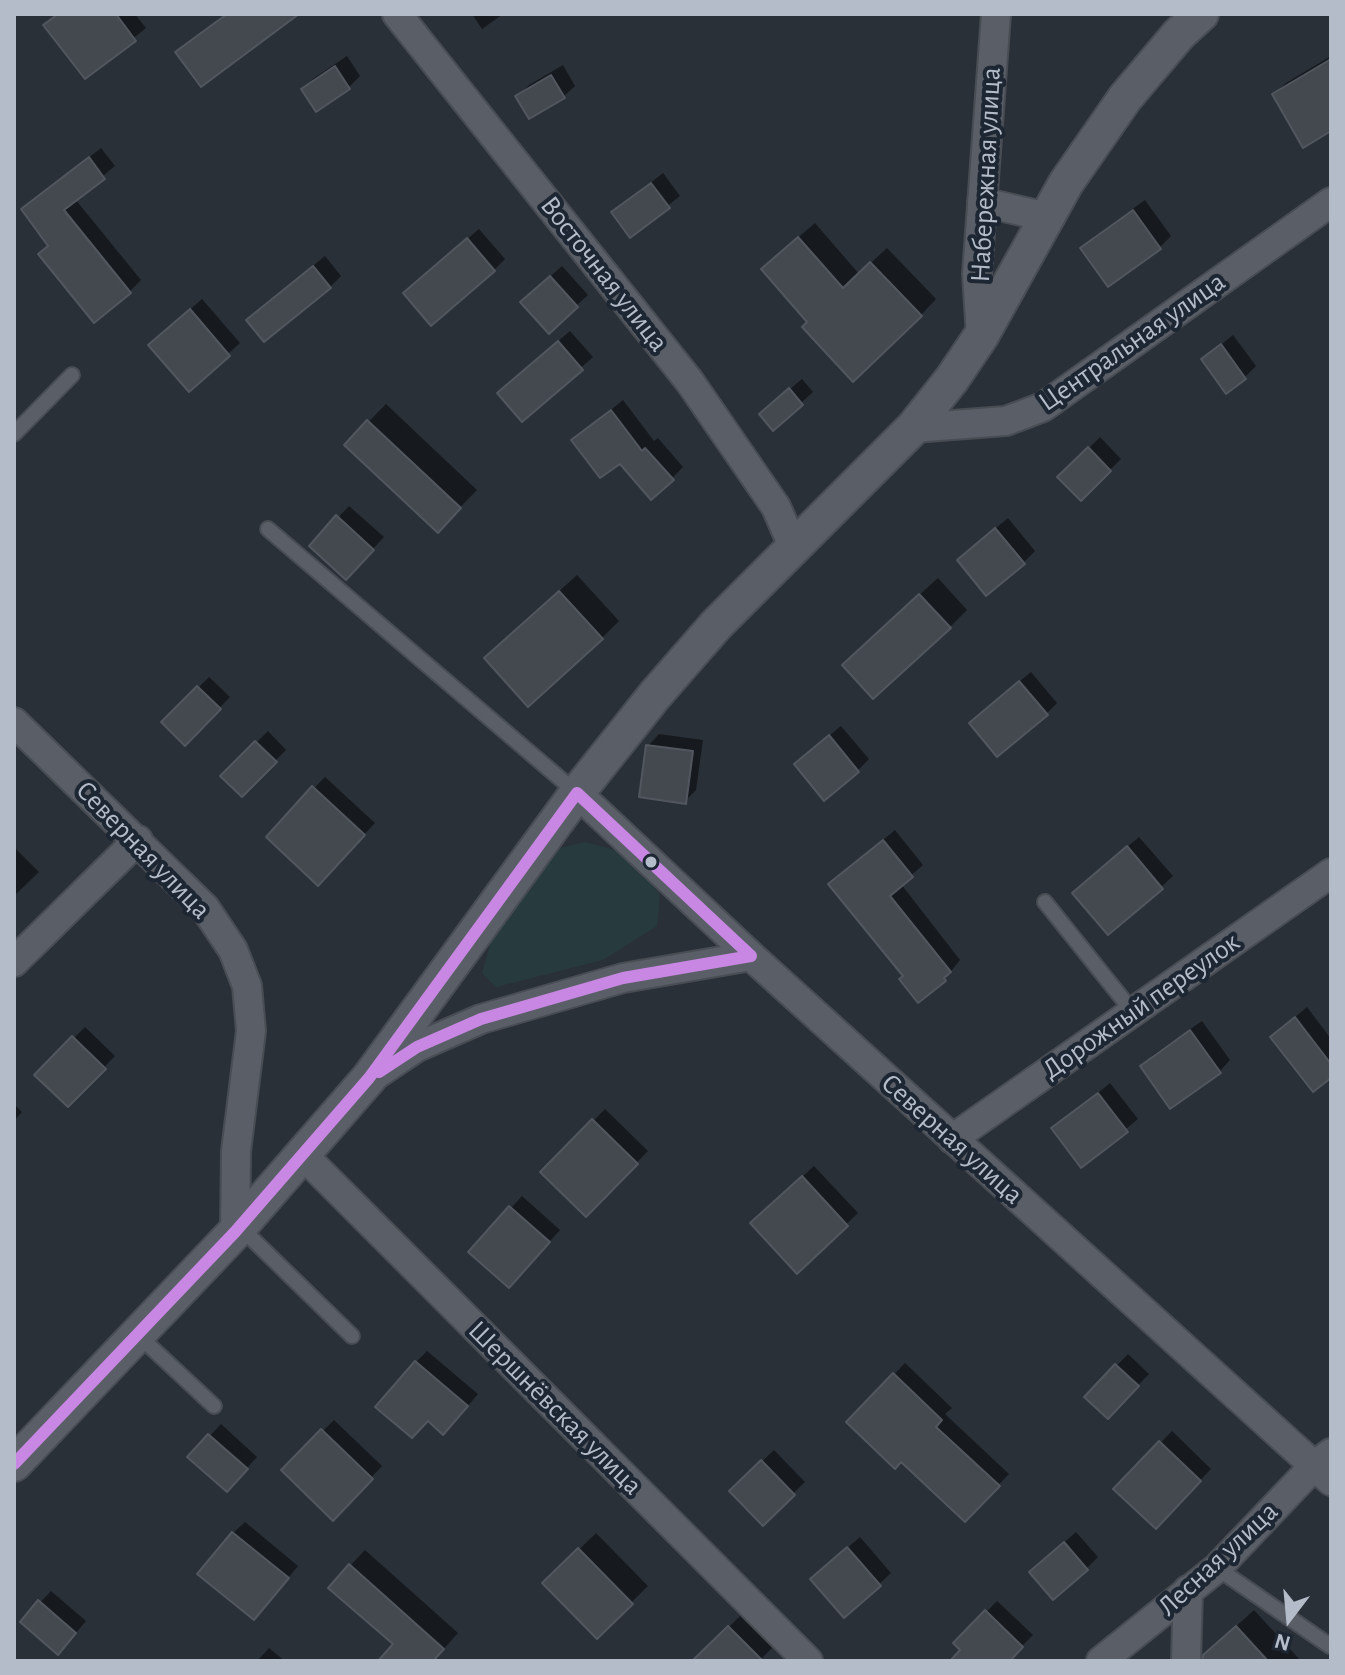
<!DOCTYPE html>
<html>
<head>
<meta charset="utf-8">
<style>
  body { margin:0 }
  #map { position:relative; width:1345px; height:1675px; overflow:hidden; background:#2a3038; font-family:"Alegreya Sans",sans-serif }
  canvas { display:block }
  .frame { position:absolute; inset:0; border:16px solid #b4bcc9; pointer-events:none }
  .north { position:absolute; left:1249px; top:1579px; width:80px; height:80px; -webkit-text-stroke:6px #1d2633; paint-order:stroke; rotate:196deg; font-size:22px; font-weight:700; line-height:32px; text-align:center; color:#b4bcc9 }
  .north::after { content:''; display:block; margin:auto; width:28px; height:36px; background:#b4bcc9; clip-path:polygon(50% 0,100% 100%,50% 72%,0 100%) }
</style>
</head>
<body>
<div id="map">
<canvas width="1345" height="1675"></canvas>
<div class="frame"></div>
<div class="north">N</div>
</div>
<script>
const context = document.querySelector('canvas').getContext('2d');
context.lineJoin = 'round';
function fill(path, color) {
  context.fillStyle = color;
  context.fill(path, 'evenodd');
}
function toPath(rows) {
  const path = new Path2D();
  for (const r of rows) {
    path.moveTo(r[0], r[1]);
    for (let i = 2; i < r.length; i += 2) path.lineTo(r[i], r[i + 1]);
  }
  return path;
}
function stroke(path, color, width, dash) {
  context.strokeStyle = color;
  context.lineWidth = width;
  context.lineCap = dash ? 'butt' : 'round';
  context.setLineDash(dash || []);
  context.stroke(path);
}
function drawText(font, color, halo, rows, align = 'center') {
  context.font = font + ' "Alegreya Sans",sans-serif';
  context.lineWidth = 8;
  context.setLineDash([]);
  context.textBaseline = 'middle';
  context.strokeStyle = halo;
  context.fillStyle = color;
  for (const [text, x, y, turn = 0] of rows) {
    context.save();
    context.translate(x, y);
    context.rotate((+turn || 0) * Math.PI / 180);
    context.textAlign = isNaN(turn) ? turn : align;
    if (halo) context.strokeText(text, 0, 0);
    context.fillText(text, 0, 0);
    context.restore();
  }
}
fill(toPath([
  [585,842,627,853,660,895,657,926,603,960,496,987,482,973,494,931,560,848]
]), '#273a3e');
fill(toPath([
  [57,14,135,14,146,28,85,77,46,25],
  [472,14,503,14,482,29],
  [347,56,360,76,349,87,317,109,303,89,314,78],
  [1331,56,1331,129,1274,94,1286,83],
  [563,65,575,86,563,97,518,96,529,85],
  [101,148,115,166,75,199,141,280,130,291,50,245,23,209],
  [663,173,680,196,631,235,614,212],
  [1145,200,1171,236,1159,248,1082,248,1094,237],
  [815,223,859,274,887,248,936,299,921,315,810,322,780,253],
  [479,229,505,259,494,270,417,282],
  [325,256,341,276,330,287,260,309],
  [562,266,588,295,576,306,534,291],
  [202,299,240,343,189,389,162,334],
  [570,331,593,357,522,419,511,382],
  [1233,335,1256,366,1245,377,1203,359],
  [802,379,813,392,773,428,773,403],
  [623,400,654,441,658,438,683,467,672,478,620,461,574,440],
  [386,404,477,490,438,530,346,445],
  [1100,437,1121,459,1081,498,1060,477],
  [349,506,384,537,357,566,311,546],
  [1008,518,1035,551,1024,562,971,549],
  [577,575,619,621,602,638,504,641],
  [938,578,967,610,950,627,861,648],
  [1031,672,1057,703,1046,714,982,712],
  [209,677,230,697,185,743,164,722],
  [841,726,869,759,858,770,808,753],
  [268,731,286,750,242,794,223,776],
  [659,734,703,740,696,790,685,801,648,746],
  [325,777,375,823,329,872,314,788],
  [895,830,923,865,901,884,960,960,945,979,906,976,830,884],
  [1139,837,1173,876,1161,887,1085,882],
  [14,847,39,872,14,896],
  [1307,1007,1331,1039,1331,1075,1272,1037],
  [1202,1021,1230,1060,1219,1072,1142,1066,1153,1055],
  [85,1027,115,1056,68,1104,37,1075],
  [1110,1083,1138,1119,1082,1165,1054,1129],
  [14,1104,22,1112,14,1121],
  [605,1109,648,1151,586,1214,543,1172],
  [814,1166,858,1213,797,1271,764,1212],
  [522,1196,560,1230,520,1274,471,1252],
  [427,1351,478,1394,454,1422,416,1362],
  [1128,1354,1149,1374,1108,1416,1087,1397],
  [905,1363,952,1408,945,1414,1009,1474,965,1520,901,1460,849,1422],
  [334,1420,382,1466,333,1518,284,1470],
  [221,1424,257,1457,238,1478,190,1457],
  [1172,1431,1211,1469,1156,1526,1116,1489],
  [774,1450,805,1482,763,1523,732,1491],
  [245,1522,298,1566,265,1607,233,1533],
  [1076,1532,1098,1557,1086,1569,1043,1561],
  [596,1533,648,1586,597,1636,545,1583],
  [860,1537,891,1573,844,1616,824,1568],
  [365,1550,458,1633,433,1661,381,1661,396,1644,350,1566],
  [51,1591,86,1621,69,1641,22,1622],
  [997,1601,1033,1635,1007,1661,952,1661,962,1650,956,1643],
  [1254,1610,1301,1661,1205,1661,1223,1638],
  [740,1616,772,1648,759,1661,695,1661],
  [269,1648,285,1661,257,1661]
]), '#0007');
const building = toPath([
  [58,14,116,14,136,41,85,79,43,25,58,14],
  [227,14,299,14,201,87,175,52,227,14],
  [1331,59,1331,131,1303,148,1272,94,1331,59],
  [335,66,350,89,316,112,301,89,335,66],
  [551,75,565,98,529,119,515,96,551,75],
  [89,157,105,179,64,210,131,293,94,323,38,254,48,246,21,209,89,157],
  [651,183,670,208,630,238,611,212,651,183],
  [1133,210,1161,249,1108,287,1080,248,1133,210],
  [798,237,843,288,870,262,922,316,853,382,802,327,807,322,761,269,798,237],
  [467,238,495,271,431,326,403,293,467,238],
  [313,266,331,288,264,342,246,320,313,266],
  [550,276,578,307,549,334,520,302,550,276],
  [190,309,230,356,189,392,148,345,190,309],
  [558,341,583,370,522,422,497,393,558,341],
  [1221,344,1246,379,1226,394,1201,359,1221,344],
  [789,388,803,405,773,431,759,414,789,388],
  [611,410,642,451,645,448,674,480,651,500,620,464,600,478,571,440,611,410],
  [367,420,461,508,438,533,344,445,367,420],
  [1088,447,1111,471,1081,501,1057,477,1088,447],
  [336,515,374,550,346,580,309,546,336,515],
  [995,528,1025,564,986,596,957,560,995,528],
  [559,591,603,639,528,707,484,658,559,591],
  [919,594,951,628,873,699,842,665,919,594],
  [1019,681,1048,715,997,757,969,723,1019,681],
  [197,686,221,709,185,746,161,722,197,686],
  [829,735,859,772,824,801,794,764,829,735],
  [255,741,277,762,242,797,220,776,255,741],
  [646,745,693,751,686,804,639,797,646,745],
  [312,786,365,835,318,886,266,837,312,786],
  [883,840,913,877,890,896,951,972,944,978,946,981,918,1003,899,979,903,976,828,884,883,840],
  [1127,846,1163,889,1108,935,1072,893,1127,846],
  [1295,1017,1331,1064,1331,1078,1313,1092,1270,1037,1295,1017],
  [1190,1030,1221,1073,1170,1109,1140,1066,1190,1030],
  [72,1036,106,1069,68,1107,34,1075,72,1036],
  [1098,1093,1128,1132,1081,1168,1051,1128,1098,1093],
  [592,1119,638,1164,586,1217,540,1172,592,1119],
  [802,1176,848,1226,797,1274,750,1223,802,1176],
  [509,1206,550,1242,509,1288,468,1252,509,1206],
  [415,1361,468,1406,443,1435,428,1421,412,1438,375,1407,415,1361],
  [1115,1364,1139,1386,1108,1419,1084,1397,1115,1364],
  [893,1373,942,1420,936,1427,1000,1486,965,1522,901,1462,895,1469,846,1422,893,1373],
  [321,1429,373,1479,333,1521,281,1470,321,1429],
  [208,1434,248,1469,227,1492,187,1457,208,1434],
  [1159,1441,1201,1481,1156,1529,1113,1489,1159,1441],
  [761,1460,795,1495,763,1526,729,1491,761,1460],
  [232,1532,289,1578,254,1620,197,1574,232,1532],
  [1064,1542,1088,1570,1053,1600,1029,1572,1064,1542],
  [847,1547,881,1586,844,1618,810,1579,847,1547],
  [578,1548,633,1604,597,1639,542,1583,578,1548],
  [349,1564,444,1649,433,1661,378,1661,393,1644,328,1588,349,1564],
  [38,1600,76,1633,58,1655,20,1622,38,1600],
  [985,1610,1023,1647,1010,1661,950,1661,960,1650,953,1643,985,1610],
  [728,1626,763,1661,692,1661,728,1626],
  [1236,1626,1268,1661,1203,1661,1203,1655,1236,1626]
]);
fill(building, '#444950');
stroke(building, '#52575f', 2);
const service = toPath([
  [14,434,72,375],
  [268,529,577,793],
  [1045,902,1133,1012],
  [240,1227,352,1336],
  [138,1335,214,1406],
  [1217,1568,1330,1646]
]);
const minor = toPath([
  [397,14,690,382,776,507,793,546],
  [982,202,1047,217],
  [981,336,977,274,996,14],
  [913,428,1006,421,1043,407,1331,202],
  [14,722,205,908,233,950,247,986,251,1031,236,1151,235,1232],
  [577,793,751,956,1331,1481],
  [14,962,138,840],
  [377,1074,417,1047,481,1019,623,978,751,956],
  [952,1139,1331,873],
  [303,1155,808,1661],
  [1101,1661,1217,1568,1314,1466,1331,1453],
  [1186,1661,1188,1590]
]);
const tertiary = toPath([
  [14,1464,235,1232,369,1078,577,793,655,695,716,625,913,428,952,379,981,336,1066,183,1125,98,1179,34,1201,14]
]);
stroke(service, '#484c53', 18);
stroke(minor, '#484c53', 32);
stroke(tertiary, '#484c53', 38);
stroke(service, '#5a5e66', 14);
stroke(minor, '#5a5e66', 28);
stroke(tertiary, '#5a5e66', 34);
stroke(toPath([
  [577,793,751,956],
  [379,1072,417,1047,481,1019,623,978,751,956],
  [14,1464,235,1232,369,1078,577,793]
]), '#c787e3', 12);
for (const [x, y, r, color] of [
  [651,862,7,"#b4bcc9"]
]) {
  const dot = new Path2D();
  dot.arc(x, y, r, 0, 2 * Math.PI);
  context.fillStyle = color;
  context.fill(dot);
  stroke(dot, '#1d2633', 3);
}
drawText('28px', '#b4bcc9', '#1d2633', [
  ["Набережная улица",986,175,-87],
  ["Восточная улица",604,274,52],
  ["Центральная улица",1132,342,-35],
  ["Северная улица",143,850,46],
  ["Дорожный переулок",1141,1006,-35],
  ["Северная улица",952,1139,42],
  ["Шершнёвская улица",555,1408,45],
  ["Лесная улица",1218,1559,-43]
]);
</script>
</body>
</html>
